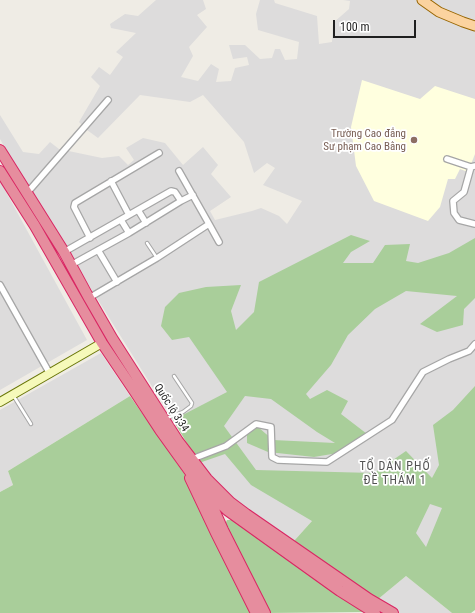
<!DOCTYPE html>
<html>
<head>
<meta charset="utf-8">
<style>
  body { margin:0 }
  #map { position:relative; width:475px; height:613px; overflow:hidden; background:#efece5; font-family:"Roboto Condensed",sans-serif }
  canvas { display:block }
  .scale { position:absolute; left:333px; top:20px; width:83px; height:18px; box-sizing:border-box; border:2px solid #1f1f1f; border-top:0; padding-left:5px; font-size:12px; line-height:14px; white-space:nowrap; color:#1f1f1f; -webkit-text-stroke:3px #fff; paint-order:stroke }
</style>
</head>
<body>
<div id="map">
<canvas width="475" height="613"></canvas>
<div class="scale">100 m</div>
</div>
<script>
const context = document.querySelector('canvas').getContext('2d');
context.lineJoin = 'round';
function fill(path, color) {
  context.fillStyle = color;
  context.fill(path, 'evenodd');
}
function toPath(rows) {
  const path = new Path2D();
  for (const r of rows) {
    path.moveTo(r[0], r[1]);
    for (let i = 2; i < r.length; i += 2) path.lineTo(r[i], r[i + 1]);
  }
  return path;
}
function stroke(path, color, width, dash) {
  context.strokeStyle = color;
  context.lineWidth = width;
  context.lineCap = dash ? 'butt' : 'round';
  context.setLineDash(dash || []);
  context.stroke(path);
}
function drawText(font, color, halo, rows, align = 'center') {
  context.font = font + ' "Roboto Condensed",sans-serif';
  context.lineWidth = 3.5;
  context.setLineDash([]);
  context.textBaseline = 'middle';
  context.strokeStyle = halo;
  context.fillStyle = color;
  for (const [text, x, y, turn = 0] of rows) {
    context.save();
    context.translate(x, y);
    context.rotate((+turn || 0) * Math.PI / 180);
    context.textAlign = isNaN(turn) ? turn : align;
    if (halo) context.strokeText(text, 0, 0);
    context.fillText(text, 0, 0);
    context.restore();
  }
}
fill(toPath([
  [156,0,203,0,206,9,197,15,207,27,189,47,193,56,181,77,198,81,211,64,219,69,216,82,231,81,235,68,249,65,247,57,233,59,229,45,245,45,260,59,272,58,275,49,280,49,285,60,297,59,299,42,258,30,256,14,260,0,274,0,275,3,317,16,319,44,332,42,333,23,349,9,350,1,343,0,475,0,475,496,470,580,312,521,294,541,223,492,199,463,173,420,23,180,0,139,0,115,23,152,39,154,50,142,59,149,102,158,119,156,128,165,134,160,126,148,143,138,165,143,183,165,203,147,218,165,211,174,231,197,210,211,215,220,252,211,261,208,279,216,287,224,302,201,263,185,275,168,267,163,254,173,244,142,203,95,190,102,140,95,98,138,87,130,79,122,100,86,91,77,99,67,110,75,123,57,116,52,136,33,111,28,110,24,125,14,138,16],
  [0,181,87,340,0,390],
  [101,353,130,396,8,471,13,485,0,492,0,410],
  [406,576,452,613,364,613,377,600]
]), '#dddcdc');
fill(toPath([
  [362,80,420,99,435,86,475,99,475,154,468,172,460,169,455,179,448,179,440,207,428,221,374,201,356,166,351,127]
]), '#ffffdf');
fill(toPath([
  [351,235,370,241,351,252,343,263,373,263,385,245,410,244,406,261,418,263,449,253,475,238,475,298,464,309,463,325,437,332,420,324,457,296,406,291,375,309,348,335,331,365,306,394,310,399,327,390,348,401,341,414,371,437,344,452,314,457,268,452,247,443,247,430,258,427,273,440,335,443,317,432,271,399,245,396,224,426,256,470,374,473,406,451,432,478,439,465,433,425,453,410,475,386,475,610,471,613,452,613,406,576,377,600,350,585,294,541,312,521,251,485,225,454,199,463,173,420,227,392,189,337,172,340,161,326,165,307,179,293,206,287,241,285,231,311,236,330,254,312,259,282],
  [430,504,442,508,426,547,416,533],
  [130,396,186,476,253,613,0,613,0,492,13,485,8,471],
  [227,520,233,520,324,586,365,612,267,613,225,524]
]), '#a9ce9a');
const lane = toPath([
  [147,243,157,258],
  [13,395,31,424],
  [167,418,183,412,191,406,192,403,174,376]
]);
const street = toPath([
  [447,159,471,167,475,166],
  [471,167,464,192,453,201,454,213,459,220,475,224],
  [111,181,129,215],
  [27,193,108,100],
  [138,210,146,223],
  [121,220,129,233],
  [209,224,219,242],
  [90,238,74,207,75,203,159,153],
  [98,250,117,282],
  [64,252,171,191,175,192,181,201,193,195],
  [71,265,129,233,181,201],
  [0,285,50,374],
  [89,298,157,258,209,224,179,171],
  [192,459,226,446,256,424,271,427,272,457,278,460,327,462,392,420,423,372,449,359,469,351,475,344]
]);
const secondary = toPath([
  [0,402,102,343]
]);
const primary = toPath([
  [422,0,439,12,463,22,475,26]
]);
const highway = toPath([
  [0,150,64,252,89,298,112,338,178,441,207,479,230,502,246,514,369,599,393,613],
  [0,171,35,226,102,343,135,392,160,430,193,476,204,488,227,510,340,591,375,613],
  [190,478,216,533,256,613],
  [207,494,223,530,265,613]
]);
stroke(lane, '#a6a6a6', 4.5);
stroke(street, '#a6a6a6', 8);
stroke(secondary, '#697606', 10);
stroke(primary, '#986602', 11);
stroke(highway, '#d92663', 12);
stroke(lane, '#fff', 2.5);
stroke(street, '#fff', 5.5);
stroke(secondary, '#f6f9ba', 8);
stroke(primary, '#fbd39f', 9);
stroke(highway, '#e68d9e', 10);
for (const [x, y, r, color] of [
  [414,140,4,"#8d6e63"]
]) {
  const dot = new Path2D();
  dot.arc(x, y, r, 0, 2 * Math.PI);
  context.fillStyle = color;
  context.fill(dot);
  stroke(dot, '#fff', 1.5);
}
drawText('11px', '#785e54', '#fff', [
  ["Trường Cao đẳng",406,134],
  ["Sư phạm Cao Bằng",406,147]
], 'right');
drawText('11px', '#1f1f1f', '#fff', [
  ["Quốc lộ 3;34",171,408,57]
]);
context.letterSpacing = '1px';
drawText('12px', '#525252', '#fff', [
  ["TỔ DÂN PHỐ",395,467],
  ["ĐỀ THÁM 1",395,481]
]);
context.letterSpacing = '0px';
</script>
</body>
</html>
